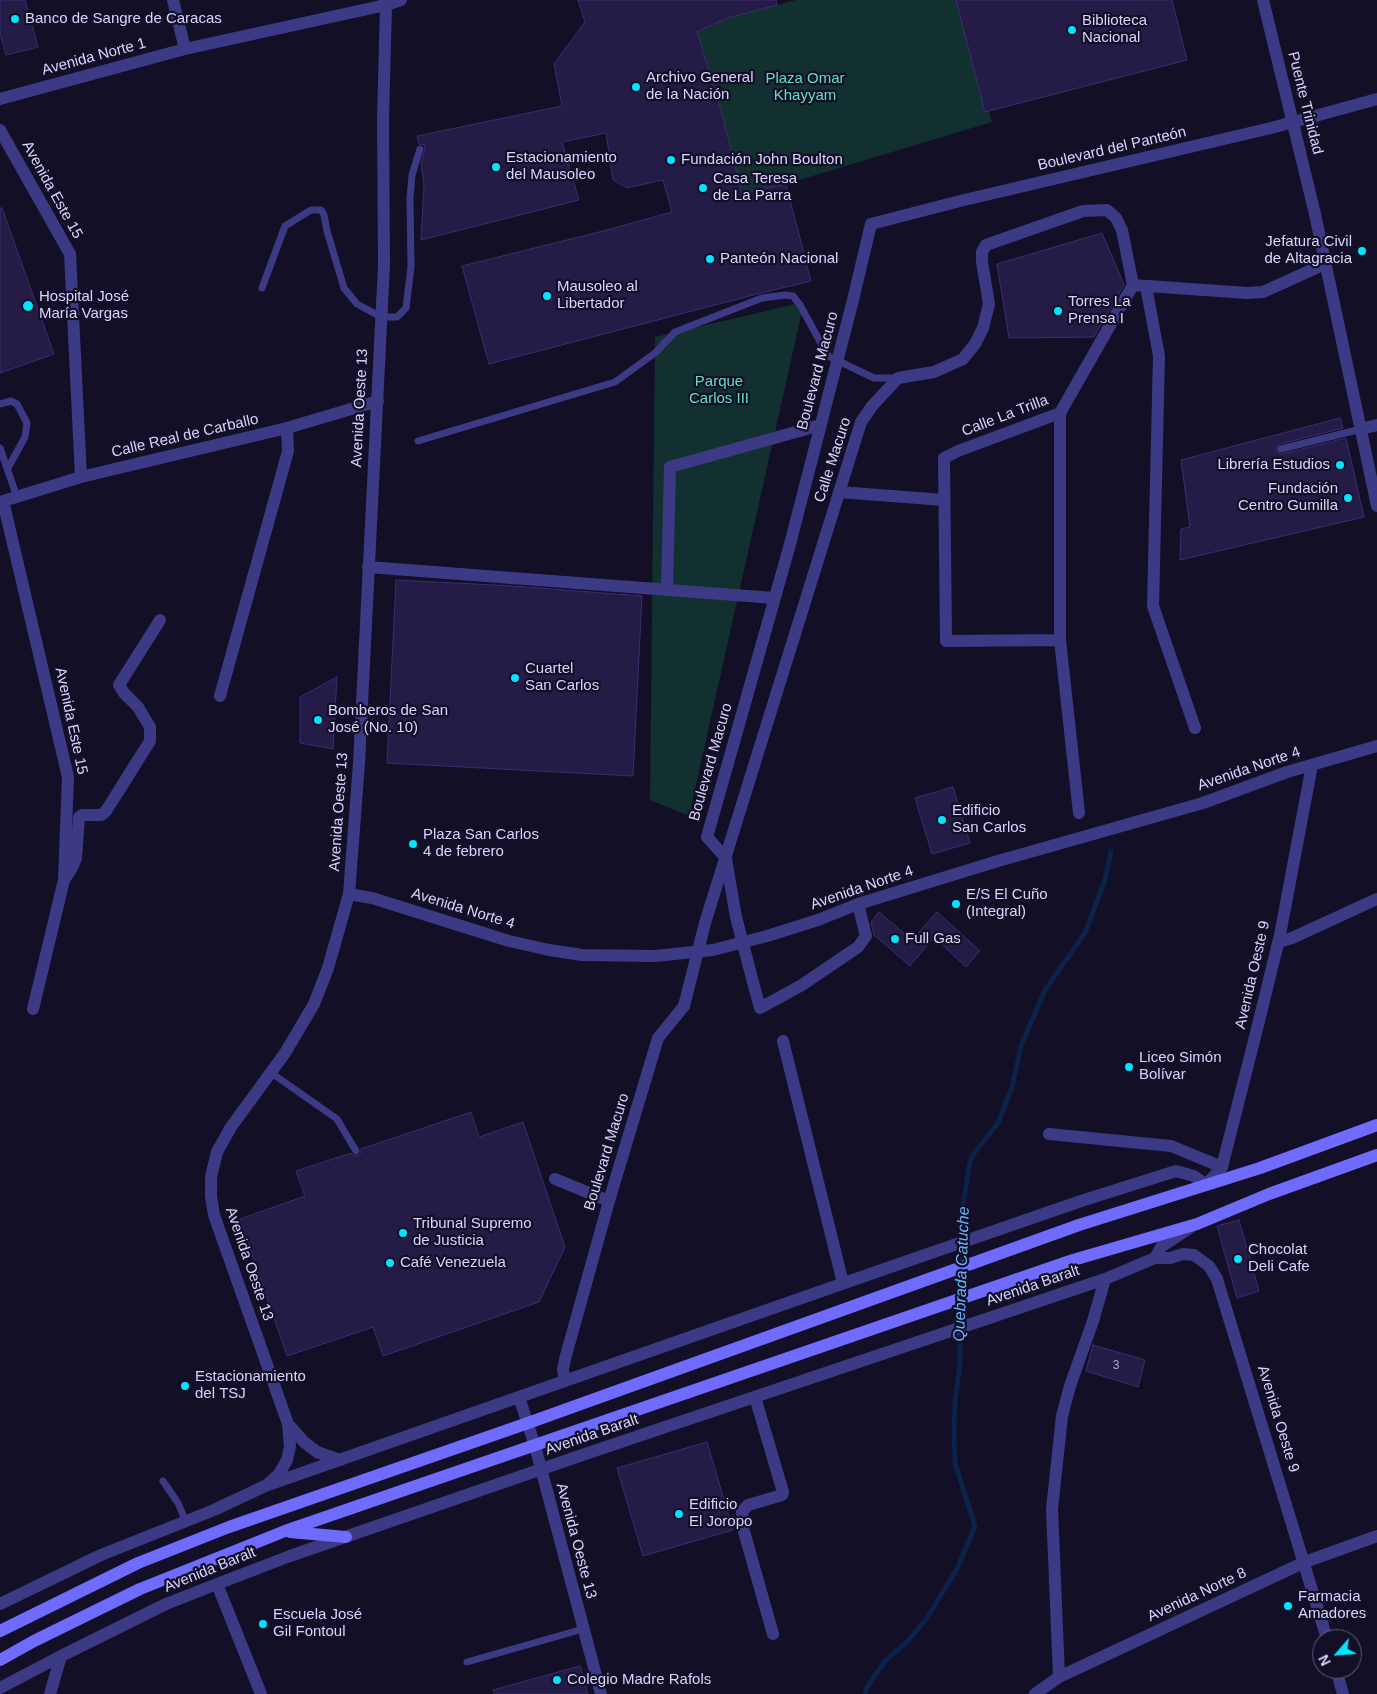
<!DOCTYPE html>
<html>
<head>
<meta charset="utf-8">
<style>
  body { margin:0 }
  #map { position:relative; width:1377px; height:1694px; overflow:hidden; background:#130f26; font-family:Helvetica,sans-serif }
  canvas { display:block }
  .north { position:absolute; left:1312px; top:1629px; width:50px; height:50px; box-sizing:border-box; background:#130f26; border:1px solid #625e7d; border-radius:50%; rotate:243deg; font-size:14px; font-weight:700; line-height:20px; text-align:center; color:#d9d4ff }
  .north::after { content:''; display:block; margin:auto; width:18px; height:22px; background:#00e5ff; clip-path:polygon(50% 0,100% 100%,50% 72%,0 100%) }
</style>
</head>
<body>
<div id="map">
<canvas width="1377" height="1694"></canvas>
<div class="north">N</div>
</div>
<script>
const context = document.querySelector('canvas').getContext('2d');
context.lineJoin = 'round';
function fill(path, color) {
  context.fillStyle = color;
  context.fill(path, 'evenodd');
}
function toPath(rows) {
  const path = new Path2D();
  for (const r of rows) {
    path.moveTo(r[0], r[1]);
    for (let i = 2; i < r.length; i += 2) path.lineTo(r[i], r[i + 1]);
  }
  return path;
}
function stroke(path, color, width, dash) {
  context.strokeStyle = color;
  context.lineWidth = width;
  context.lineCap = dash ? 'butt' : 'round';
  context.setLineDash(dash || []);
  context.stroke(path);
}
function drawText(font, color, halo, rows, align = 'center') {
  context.font = font + ' Helvetica,sans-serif';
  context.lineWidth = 4.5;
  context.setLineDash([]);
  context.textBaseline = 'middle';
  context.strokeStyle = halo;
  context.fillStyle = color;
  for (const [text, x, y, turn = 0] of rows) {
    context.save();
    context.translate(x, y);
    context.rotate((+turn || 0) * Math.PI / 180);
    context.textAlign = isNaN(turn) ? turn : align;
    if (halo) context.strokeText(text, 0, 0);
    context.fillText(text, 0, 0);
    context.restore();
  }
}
fill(toPath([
  [796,0,957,0,992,122,786,184,742,193,721,110,697,32,727,18],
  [804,302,689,816,650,800,655,337]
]), '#12302f');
stroke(toPath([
  [865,1694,867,1687,885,1661,907,1642,927,1618,957,1569,975,1526,955,1463,954,1432,955,1402,960,1363,960,1223,970,1162,972,1156,998,1123,1012,1087,1021,1046,1045,990,1085,933,1105,880,1111,851]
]), '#0c2248', 5);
const building = toPath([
  [0,0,25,0,38,47,6,55,0,34,0,0],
  [578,0,776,0,777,5,727,18,697,32,722,114,742,193,786,184,811,281,761,293,489,364,462,266,607,230,672,212,663,180,627,188,613,180,606,133,562,142,579,200,421,240,424,185,421,163,425,148,424,145,419,144,417,136,562,106,554,64,585,22,578,0],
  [956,0,1172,0,1187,60,985,112,956,0],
  [0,208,2,208,54,354,0,373,0,208],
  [1102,233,1124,285,1094,337,1009,338,997,264,1102,233],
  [1340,418,1343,428,1280,444,1277,446,1276,450,1278,453,1282,454,1346,438,1364,517,1180,560,1181,529,1190,527,1181,460,1340,418],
  [396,580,513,586,642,596,633,776,387,763,396,580],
  [337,677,333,749,300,743,300,697,337,677],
  [953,787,970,843,932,854,915,798,953,787],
  [879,912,912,940,937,912,980,951,966,967,934,937,910,966,874,935,871,922,879,912],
  [471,1112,479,1137,523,1122,565,1247,539,1302,383,1356,373,1327,287,1356,240,1219,305,1196,296,1171,351,1153,354,1156,358,1156,361,1153,361,1149,471,1112],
  [1239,1220,1259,1291,1237,1298,1217,1226,1239,1220],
  [1093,1345,1145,1360,1138,1387,1086,1371,1093,1345],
  [707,1442,733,1530,643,1556,617,1468,707,1442],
  [580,1666,588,1694,494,1694,493,1690,580,1666]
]);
fill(building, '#241b47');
stroke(building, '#3b2d73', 1);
stroke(toPath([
  [262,288,285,226,311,210,321,210,324,215,327,231,344,288,357,304,381,317,397,317,406,308,411,267,410,198,412,175,420,149],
  [0,404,11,401,17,404,27,423,25,437,8,468],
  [418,441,615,382,655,353,675,332,762,298,785,295,793,296,800,305,828,356,874,378,898,378],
  [0,448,17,497],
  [1281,449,1361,429],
  [270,1072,337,1119,356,1151],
  [163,1481,178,1503,186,1522],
  [467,1662,583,1629]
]), '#3d3a85', 7);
stroke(toPath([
  [173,0,185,49],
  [0,99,185,49,386,5,401,0],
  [0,130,70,254,81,477],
  [1315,214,1377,506],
  [1146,286,1159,356,1153,606,1195,728],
  [1060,413,1060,640,1079,813],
  [1361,429,1377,425],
  [839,492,944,500],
  [3,501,68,777,64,880,33,1009],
  [0,502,81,477,287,428,378,401],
  [368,567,774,598],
  [667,590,670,467,821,425],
  [1060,640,946,641,944,458,958,451,1060,413,1133,285,1247,293,1263,292,1327,263],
  [220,696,285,462,288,451,287,428],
  [725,857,707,837,789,548,853,300,871,224,960,201,1271,128,1377,99],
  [726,859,736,917],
  [64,880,72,868,76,858,79,817,82,815,101,815,106,811,150,741,150,727,138,707,124,693,119,685,160,620],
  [349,894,372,898,509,941,549,950,582,955,655,956,713,950,767,936,818,920,858,904,998,861,1203,803,1287,772,1377,746],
  [705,923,861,422,872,406,898,378,934,372,963,359,975,344,983,328,989,304,982,262,982,252,986,245,1083,211,1107,210,1116,218,1122,230,1133,285],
  [1279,942,1292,938,1377,899],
  [754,986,760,1008,802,985,858,947,866,936,858,904],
  [783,1041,843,1283],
  [1049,1134,1171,1146,1222,1167],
  [555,1179,609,1201],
  [1155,1258,1170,1258,1183,1254,1194,1255,1209,1266,1217,1279,1327,1639],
  [565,1381,563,1370,565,1359,609,1201,658,1038,684,1006],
  [519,1397,535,1446,601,1694],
  [755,1397,783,1492,782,1495,779,1496,748,1505,742,1512,743,1528,773,1634],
  [288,1424,304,1442,317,1452,340,1460],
  [269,1483,279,1474,287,1460,290,1447,288,1424,214,1215,211,1196,211,1177,217,1152,231,1127,285,1053,314,1004,328,968,349,894,359,763,384,265,383,119,386,5,385,0],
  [217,1584,261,1694],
  [0,1604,101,1555,214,1510,265,1486,873,1273,1081,1201,1176,1171,1194,1176,1206,1185,1222,1167,1259,1021,1280,935,1312,765],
  [1336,1669,1343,1694],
  [1059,1677,1052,1509,1062,1416,1070,1386,1093,1321,1105,1279],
  [0,1688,61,1656,166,1604,217,1584,290,1556,591,1452,1105,1279,1155,1258,1161,1247,1191,1227],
  [50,1694,61,1656],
  [1035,1694,1059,1677,1305,1562,1377,1536]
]), '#3d3a85', 12);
stroke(toPath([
  [290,1532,346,1537],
  [0,1631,138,1563,229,1527,528,1423,1079,1225,1260,1168,1377,1125],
  [0,1660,34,1641,140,1589,285,1531,1073,1260,1197,1224,1269,1194,1377,1155]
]), '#6f6bff', 12);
stroke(toPath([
  [1263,0,1315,214],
  [736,917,754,986],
  [684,1006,705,923]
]), '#3d3a85', 12);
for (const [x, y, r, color] of [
  [15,19,5,"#00e5ff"],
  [1072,30,5,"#00e5ff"],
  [636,87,5,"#00e5ff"],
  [671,160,5,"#00e5ff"],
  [496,167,5,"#00e5ff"],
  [703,188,5,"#00e5ff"],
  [1362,251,5,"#00e5ff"],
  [710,259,5,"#00e5ff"],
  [547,296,5,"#00e5ff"],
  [28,306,6,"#00e5ff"],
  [1058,311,5,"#00e5ff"],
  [1340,465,5,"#00e5ff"],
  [1348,498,5,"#00e5ff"],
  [515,678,5,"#00e5ff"],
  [318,720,5,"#00e5ff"],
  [942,820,5,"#00e5ff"],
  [413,844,5,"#00e5ff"],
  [956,904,5,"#00e5ff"],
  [895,939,5,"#00e5ff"],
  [1129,1067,5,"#00e5ff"],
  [403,1233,5,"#00e5ff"],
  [1238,1259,5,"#00e5ff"],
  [390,1263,5,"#00e5ff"],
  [185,1386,5,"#00e5ff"],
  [679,1514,5,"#00e5ff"],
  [1288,1606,5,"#00e5ff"],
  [263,1624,5,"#00e5ff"],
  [557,1680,5,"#00e5ff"]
]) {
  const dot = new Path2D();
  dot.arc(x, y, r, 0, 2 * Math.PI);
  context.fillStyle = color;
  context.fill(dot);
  stroke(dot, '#130f26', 2);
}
drawText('12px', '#aca6d1', null, [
  ["3",1116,1366]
]);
drawText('15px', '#d9d4ff', '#130f26', [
  ["Banco de Sangre de Caracas",25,19],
  ["Biblioteca",1082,21],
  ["Nacional",1082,38],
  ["Archivo General",646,78],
  ["de la Nación",646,95],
  ["Estacionamiento",506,158],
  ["del Mausoleo",506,175],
  ["Fundación John Boulton",681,160],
  ["Casa Teresa",713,179],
  ["de La Parra",713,196],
  ["Jefatura Civil",1352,242,"right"],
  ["de Altagracia",1352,259,"right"],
  ["Panteón Nacional",720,259],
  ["Mausoleo al",557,287],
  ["Libertador",557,304],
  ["Hospital José",39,297],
  ["María Vargas",39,314],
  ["Torres La",1068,302],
  ["Prensa I",1068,319],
  ["Librería Estudios",1330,465,"right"],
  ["Fundación",1338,489,"right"],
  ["Centro Gumilla",1338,506,"right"],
  ["Cuartel",525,669],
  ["San Carlos",525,686],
  ["Bomberos de San",328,711],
  ["José (No. 10)",328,728],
  ["Edificio",952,811],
  ["San Carlos",952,828],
  ["Plaza San Carlos",423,835],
  ["4 de febrero",423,852],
  ["E/S El Cuño",966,895],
  ["(Integral)",966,912],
  ["Full Gas",905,939],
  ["Liceo Simón",1139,1058],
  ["Bolívar",1139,1075],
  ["Tribunal Supremo",413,1224],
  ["de Justicia",413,1241],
  ["Chocolat",1248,1250],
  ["Deli Cafe",1248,1267],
  ["Café Venezuela",400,1263],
  ["Estacionamiento",195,1377],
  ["del TSJ",195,1394],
  ["Edificio",689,1505],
  ["El Joropo",689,1522],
  ["Farmacia",1298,1597],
  ["Amadores",1298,1614],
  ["Escuela José",273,1615],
  ["Gil Fontoul",273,1632],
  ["Colegio Madre Rafols",567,1680]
], 'left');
drawText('15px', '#d9d4ff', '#130f26', [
  ["Avenida Norte 1",94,57,-15],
  ["Puente Trinidad",1305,103,76],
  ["Boulevard del Panteón",1112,149,-13],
  ["Avenida Este 15",52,190,61],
  ["Boulevard Macuro",818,371,-75],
  ["Avenida Oeste 13",360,408,-87],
  ["Calle La Trilla",1005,416,-21],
  ["Calle Real de Carballo",185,436,-13],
  ["Calle Macuro",833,460,-72],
  ["Avenida Este 15",71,721,78],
  ["Boulevard Macuro",711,762,-74],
  ["Avenida Norte 4",1249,769,-19],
  ["Avenida Oeste 13",339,812,-86],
  ["Avenida Norte 4",862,888,-19],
  ["Avenida Norte 4",463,909,17],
  ["Avenida Oeste 9",1253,975,-77],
  ["Boulevard Macuro",607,1152,-73],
  ["Avenida Oeste 13",249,1264,71],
  ["Avenida Baralt",1033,1286,-19],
  ["Avenida Oeste 9",1278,1419,73],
  ["Avenida Baralt",592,1435,-19],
  ["Avenida Oeste 13",576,1541,75],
  ["Avenida Baralt",210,1570,-22],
  ["Avenida Norte 8",1197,1595,-25]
]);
drawText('15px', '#5fe0c0', '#130f26', [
  ["Plaza Omar",805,79],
  ["Khayyam",805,96],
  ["Parque",719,382],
  ["Carlos III",719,399]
]);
drawText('italic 16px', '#62b6ff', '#130f26', [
  ["Quebrada Catuche",962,1274,-88]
]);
</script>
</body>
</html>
